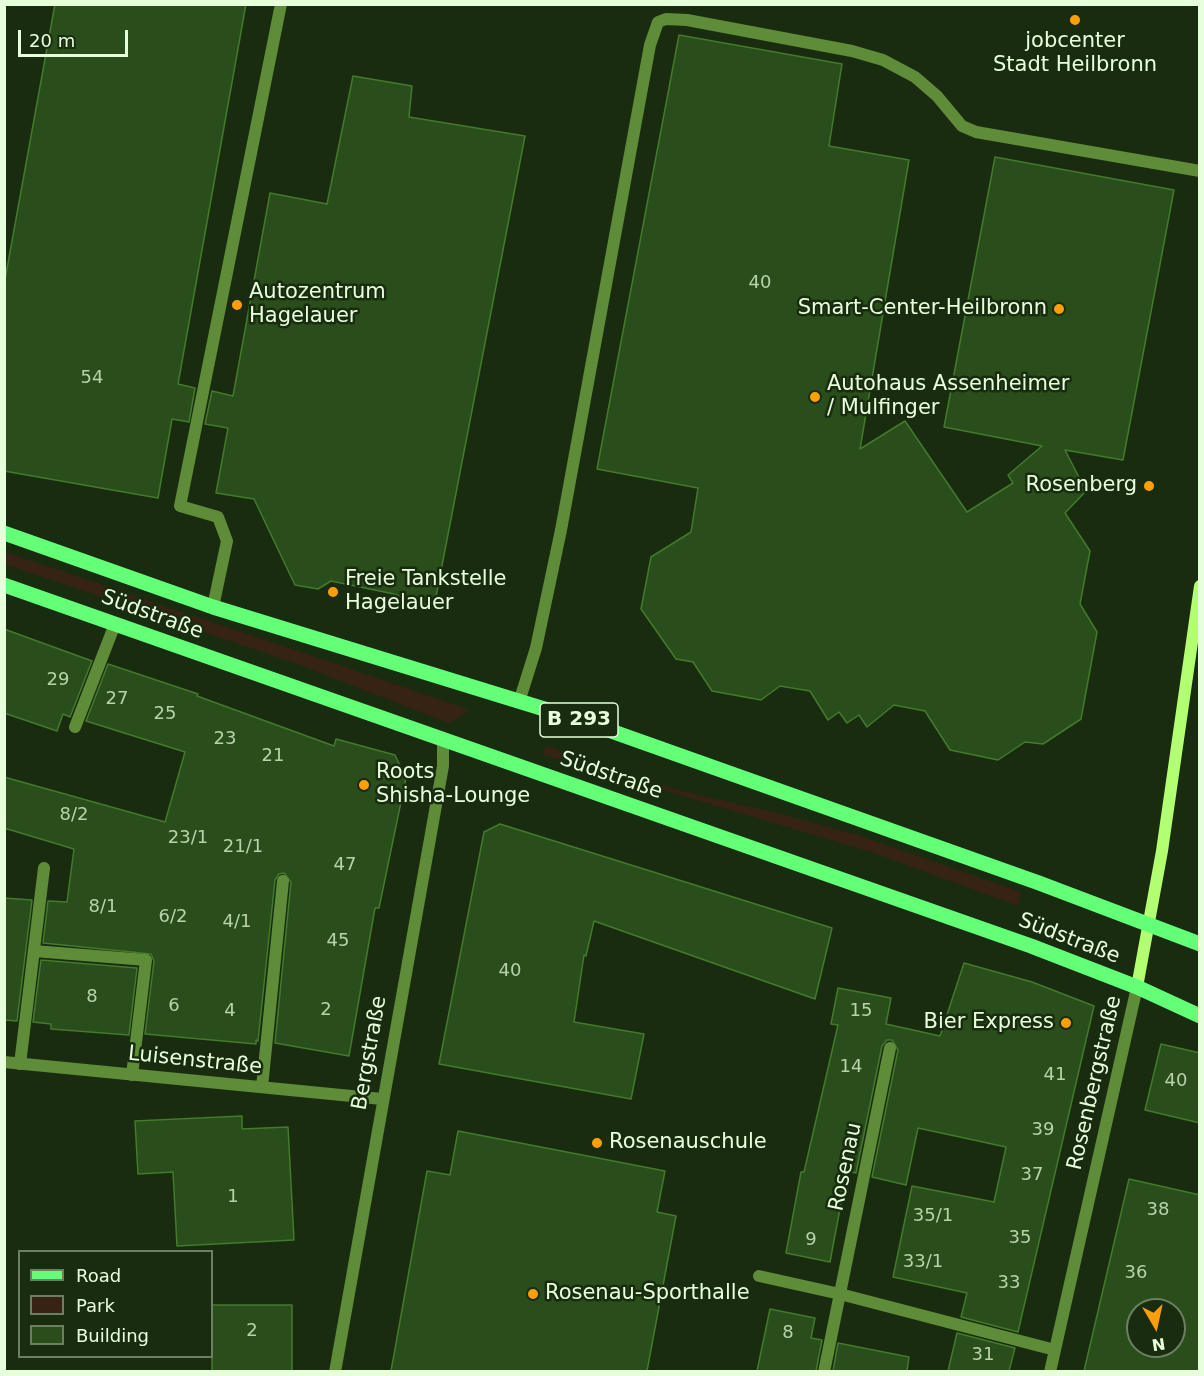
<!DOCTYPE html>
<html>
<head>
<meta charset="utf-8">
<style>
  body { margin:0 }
  #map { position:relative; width:1204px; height:1376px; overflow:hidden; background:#192c10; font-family:"DejaVu Sans",sans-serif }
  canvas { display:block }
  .frame { position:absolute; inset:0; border:6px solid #e8ffdb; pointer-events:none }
  .legend { position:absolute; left:18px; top:1250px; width:195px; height:108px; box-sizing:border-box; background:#192c10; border:2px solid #6c8061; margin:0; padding:8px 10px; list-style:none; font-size:18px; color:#e8ffdb }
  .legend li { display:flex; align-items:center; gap:12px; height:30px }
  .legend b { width:30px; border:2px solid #6c8061 }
  .north { position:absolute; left:1126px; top:1298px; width:60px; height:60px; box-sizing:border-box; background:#192c10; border:2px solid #6c8061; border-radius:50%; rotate:171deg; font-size:16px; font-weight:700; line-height:24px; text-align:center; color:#e8ffdb }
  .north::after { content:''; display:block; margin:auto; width:21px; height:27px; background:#ff9f07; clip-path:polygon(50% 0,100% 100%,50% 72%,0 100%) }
  .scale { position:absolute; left:18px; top:30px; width:110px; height:27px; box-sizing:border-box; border:3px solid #e8ffdb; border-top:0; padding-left:8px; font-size:18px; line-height:21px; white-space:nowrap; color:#e8ffdb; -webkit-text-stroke:4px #192c10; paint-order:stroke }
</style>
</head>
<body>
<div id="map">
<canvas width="1204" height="1376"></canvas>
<div class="frame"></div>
<ul class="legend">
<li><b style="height:8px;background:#62ff77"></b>Road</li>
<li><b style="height:16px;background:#362313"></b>Park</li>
<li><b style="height:16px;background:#294d1b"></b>Building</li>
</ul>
<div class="north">N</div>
<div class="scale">20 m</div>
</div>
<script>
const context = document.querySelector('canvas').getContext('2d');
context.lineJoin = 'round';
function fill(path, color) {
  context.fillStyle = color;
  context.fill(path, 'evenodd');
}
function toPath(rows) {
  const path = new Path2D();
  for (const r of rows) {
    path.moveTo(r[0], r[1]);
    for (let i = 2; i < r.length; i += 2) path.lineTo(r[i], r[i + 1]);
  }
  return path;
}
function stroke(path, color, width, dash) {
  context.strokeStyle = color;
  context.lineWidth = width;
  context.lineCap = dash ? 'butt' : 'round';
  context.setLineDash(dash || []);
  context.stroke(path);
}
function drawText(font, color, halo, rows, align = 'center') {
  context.font = font + ' "DejaVu Sans",sans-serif';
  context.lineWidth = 5;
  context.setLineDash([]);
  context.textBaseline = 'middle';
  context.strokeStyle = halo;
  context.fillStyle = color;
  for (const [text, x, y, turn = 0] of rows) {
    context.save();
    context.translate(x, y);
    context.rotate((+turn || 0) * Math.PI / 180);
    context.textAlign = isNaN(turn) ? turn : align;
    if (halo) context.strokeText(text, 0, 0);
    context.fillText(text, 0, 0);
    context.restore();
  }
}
fill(toPath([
  [5,552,339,665,470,710,449,723,300,665,5,564],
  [546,746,678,790,777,813,857,835,1021,892,1018,906,871,852,542,754]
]), '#362313');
const building = toPath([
  [55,4,246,4,178,384,195,388,189,422,172,419,158,498,4,471,4,285,55,4],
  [679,35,842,64,829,146,909,160,860,449,905,421,967,512,1013,483,1008,475,1042,446,944,427,995,157,1174,190,1123,460,1065,450,1086,491,1065,513,1090,551,1080,604,1097,632,1081,719,1043,744,1025,742,998,760,950,750,925,711,894,705,867,727,859,715,847,723,839,712,828,720,810,691,780,686,761,700,712,691,693,662,676,659,641,609,651,557,691,532,698,488,597,469,679,35],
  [353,76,412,86,409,117,525,136,434,607,394,594,331,581,318,589,295,585,254,499,216,493,228,428,205,424,212,391,233,396,270,193,327,204,353,76],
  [4,629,92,661,70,717,63,714,57,731,4,713,4,629],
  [108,664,198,694,197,696,334,746,336,739,395,755,406,778,379,908,375,908,349,1056,275,1043,291,882,284,873,279,874,275,880,258,1041,256,1040,256,1044,145,1034,154,961,151,954,43,943,48,901,67,902,74,849,4,828,4,777,165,822,185,752,86,721,108,664],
  [500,824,832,928,815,999,594,921,586,956,584,955,574,1022,644,1034,631,1099,439,1064,484,832,500,824],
  [4,898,32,900,17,1021,4,1020,4,898],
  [41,960,137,968,129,1035,51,1029,51,1024,33,1022,41,960],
  [964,963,1032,982,1094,1006,1018,1332,961,1317,967,1293,893,1277,912,1186,994,1202,1006,1147,918,1128,906,1185,872,1177,898,1050,892,1040,887,1040,882,1046,856,1173,847,1171,830,1262,786,1253,801,1172,804,1172,838,1025,831,1024,838,988,891,998,886,1024,940,1036,964,963],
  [1161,1044,1200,1053,1200,1123,1145,1110,1161,1044],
  [242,1116,242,1129,288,1127,294,1240,177,1246,173,1172,138,1174,135,1121,242,1116],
  [458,1131,665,1171,657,1212,676,1216,647,1371,391,1371,427,1171,450,1175,458,1131],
  [1129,1179,1200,1195,1200,1371,1084,1371,1129,1179],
  [1138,1310,1174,1310,1174,1346,1138,1346,1138,1310],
  [212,1305,292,1305,292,1371,212,1371,212,1305],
  [770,1309,815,1318,811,1338,822,1340,816,1371,757,1371,770,1309],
  [957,1333,1015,1348,1009,1371,948,1371,957,1333],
  [838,1343,909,1357,907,1371,833,1371,838,1343]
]);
fill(building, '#294d1b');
stroke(building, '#437a2c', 1.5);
stroke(toPath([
  [213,607,227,541,218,517,180,506,281,4],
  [519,702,536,648,561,530,650,45,658,22,666,19,687,20,852,51,883,60,915,77,937,96,962,126,976,132,1200,171],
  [75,727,115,624],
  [34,951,146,960,132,1075],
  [20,1064,44,868],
  [262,1087,283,881],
  [824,1372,890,1048]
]), '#5f8c39', 12);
stroke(toPath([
  [4,1062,382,1099],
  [759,1276,840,1294,1055,1350],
  [335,1372,443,766,443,741],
  [1050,1372,1137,987]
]), '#5f8c39', 12);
stroke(toPath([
  [1137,987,1162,851,1200,586]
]), '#b3ff72', 12);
stroke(toPath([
  [4,533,213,607,580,720,1039,883,1200,944],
  [4,585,1031,946,1137,987,1200,1016]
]), '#62ff77', 15);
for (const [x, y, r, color] of [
  [1075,20,6,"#ff9f07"],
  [237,305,6,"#ff9f07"],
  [1059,309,6,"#ff9f07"],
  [815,397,6,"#ff9f07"],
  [1149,486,6,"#ff9f07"],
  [333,592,6,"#ff9f07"],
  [364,785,6,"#ff9f07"],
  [1066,1023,6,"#ff9f07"],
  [597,1143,6,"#ff9f07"],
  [533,1294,6,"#ff9f07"]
]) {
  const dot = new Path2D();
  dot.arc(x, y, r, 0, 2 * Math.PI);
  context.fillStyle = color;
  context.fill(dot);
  stroke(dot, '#192c10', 2);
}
drawText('18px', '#b8d2ab', null, [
  ["40",760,283],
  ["54",92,378],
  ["29",58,680],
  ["27",117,699],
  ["25",165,714],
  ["23",225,739],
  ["21",273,756],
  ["8/2",74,815],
  ["23/1",188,838],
  ["21/1",243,847],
  ["47",345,865],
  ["8/1",103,907],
  ["6/2",173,917],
  ["4/1",237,922],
  ["45",338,941],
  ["40",510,971],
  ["8",92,997],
  ["6",174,1006],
  ["2",326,1010],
  ["4",230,1011],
  ["15",861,1011],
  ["14",851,1067],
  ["41",1055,1075],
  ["40",1176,1081],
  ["39",1043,1130],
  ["37",1032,1175],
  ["1",233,1197],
  ["38",1158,1210],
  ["35/1",933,1216],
  ["35",1020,1238],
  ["9",811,1240],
  ["33/1",923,1262],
  ["36",1136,1273],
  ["33",1009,1283],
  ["2",252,1331],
  ["8",788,1333],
  ["31",983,1355]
]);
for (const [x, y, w] of [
  [579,720,78]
]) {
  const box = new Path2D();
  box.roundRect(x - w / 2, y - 17, w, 34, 4.5);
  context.fillStyle = '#192c10';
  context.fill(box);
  stroke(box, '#e8ffdb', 1.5);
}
drawText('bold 20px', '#e8ffdb', null, [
  ["B 293",579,720]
]);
drawText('21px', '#e8ffdb', '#192c10', [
  ["jobcenter",1075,42,"center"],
  ["Stadt Heilbronn",1075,66,"center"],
  ["Autozentrum",249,293],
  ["Hagelauer",249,317],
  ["Smart-Center-Heilbronn",1047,309,"right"],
  ["Autohaus Assenheimer",827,385],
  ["/ Mulfinger",827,409],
  ["Rosenberg",1137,486,"right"],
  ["Freie Tankstelle",345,580],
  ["Hagelauer",345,604],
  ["Roots",376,773],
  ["Shisha-Lounge",376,797],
  ["Bier Express",1054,1023,"right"],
  ["Rosenauschule",609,1143],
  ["Rosenau-Sporthalle",545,1294]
], 'left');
drawText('21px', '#e8ffdb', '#192c10', [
  ["Südstraße",152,615,20],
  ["Südstraße",611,776,19],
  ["Südstraße",1069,939,21],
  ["Bergstraße",370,1053,-80],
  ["Luisenstraße",195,1061,6],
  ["Rosenbergstraße",1095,1083,-77],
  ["Rosenau",846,1167,-78]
]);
</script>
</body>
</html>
